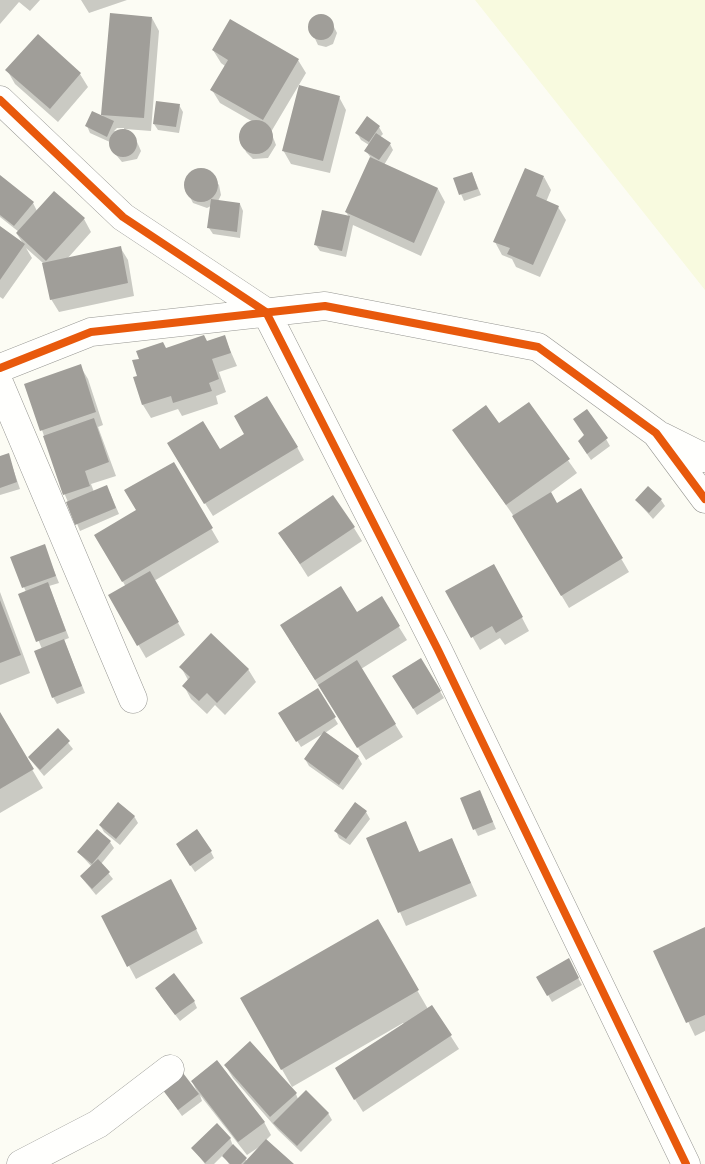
<!DOCTYPE html>
<html>
<head>
<meta charset="utf-8">
<style>
  body { margin:0 }
  canvas { display:block; background:#fcfcf4 }
</style>
</head>
<body>
<canvas width="705" height="1164"></canvas>
<script>
const context = document.querySelector('canvas').getContext('2d');
context.lineJoin = 'round';
function fill(path, color) {
  context.fillStyle = color;
  context.fill(path, 'evenodd');
}
function toPath(rows) {
  const path = new Path2D();
  for (const r of rows) {
    if (r.length === 3) {
      path.moveTo(r[0] + r[2], r[1]);
      path.arc(r[0], r[1], r[2], 0, 2 * Math.PI);
      continue;
    }
    path.moveTo(r[0], r[1]);
    for (let i = 2; i < r.length; i += 2) path.lineTo(r[i], r[i + 1]);
  }
  return path;
}
function stroke(path, color, width, dash) {
  context.strokeStyle = color;
  context.lineWidth = width;
  context.lineCap = dash ? 'butt' : 'round';
  context.setLineDash(dash || []);
  context.stroke(path);
}
fill(toPath([
  [475,0,705,0,705,290]
]), '#f8fadf');
fill(toPath([
  [0,0,40,0,30,11,19,2,0,24],
  [81,0,127,0,89,13],
  [322,15,330,19,337,33,333,44,326,47,318,45,309,26,315,16],
  [152,18,159,31,151,131,125,129,134,135,141,151,137,159,122,162,112,150,112,143,90,133,87,126,105,119,102,115],
  [117,128,124,128,124,130,114,131],
  [38,36,80,74,88,87,58,122,15,84,7,70],
  [213,50,298,60,306,73,271,132,276,145,268,158,253,159,246,152,240,134,246,125,255,123,220,103,212,90,225,66,221,63],
  [339,97,346,110,330,173,291,164,283,150],
  [179,105,183,112,179,133,158,130,154,124],
  [379,127,383,134,380,137,390,144,393,150,384,165,438,189,445,202,421,256,353,225,346,257,320,251,316,245,349,217,346,212,371,158,366,151,369,145,361,140,357,133],
  [207,171,219,185,221,195,218,201,240,204,243,211,240,238,213,234,209,228,211,206,207,208,193,203,189,195,186,186,189,175,192,172],
  [472,173,481,195,464,201,461,194],
  [544,177,551,190,546,202,558,207,566,220,540,277,516,267,512,259,502,255,495,242],
  [0,178,33,203,37,211,84,219,91,232,67,259,120,247,128,260,134,296,59,312,51,299,43,263,26,248,32,258,3,299,0,297,0,228,24,245,17,234,19,232,0,217],
  [224,336,237,366,219,372,226,392,216,396,218,404,182,416,178,409,151,418,143,405,138,376,166,349,207,342],
  [80,366,88,379,103,425,98,427,116,476,91,484,94,492,110,493,119,514,80,531,65,495,26,385],
  [528,404,577,473,550,493,557,505,581,490,629,572,569,608,515,518,454,430,499,425],
  [585,436,606,439,610,446,591,460,583,448],
  [297,447,304,460,213,516,176,457,219,451],
  [8,454,20,489,0,495,0,457],
  [173,463,219,542,154,581,185,635,146,658,110,596,126,587,96,535,138,510],
  [636,500,661,500,665,506,653,519],
  [354,528,362,541,308,577,280,533],
  [44,546,59,583,49,586,69,638,64,640,85,693,57,704,53,697,42,649,20,595,26,592,12,558],
  [501,578,529,631,505,645,500,638,480,650,447,592],
  [0,592,30,673,0,685],
  [381,598,407,640,361,669,403,737,366,760,289,639,357,614],
  [421,660,444,698,417,715,394,676],
  [181,667,248,669,256,682,225,715,215,705,207,714,191,699,184,686,188,680],
  [318,690,338,724,325,733,358,757,362,764,343,790,309,766,305,759,324,733,301,747,280,713],
  [0,715,43,788,0,813],
  [58,730,73,749,44,776,29,758],
  [483,798,496,829,478,836,461,799],
  [366,812,370,819,350,845,339,838,336,831],
  [134,816,138,823,120,845,104,832,100,825],
  [405,823,420,853,452,840,477,896,406,926,368,839],
  [110,842,114,848,101,864,113,879,96,895,81,877,92,867,79,853],
  [181,851,211,852,214,858,195,872],
  [178,893,203,943,136,979,129,966],
  [377,921,428,1009,432,1007,459,1049,363,1112,344,1082,404,1024,403,1023,292,1087,242,999],
  [705,928,705,1031,695,1036,655,952],
  [568,960,582,985,552,1002,538,977],
  [160,995,194,1001,197,1008,180,1021],
  [225,1065,296,1094,298,1099,328,1113,332,1120,301,1152,278,1130,233,1078],
  [192,1081,264,1122,271,1135,266,1140,292,1164,229,1164,223,1155,214,1164,205,1164,193,1148,230,1138,233,1146,247,1161,265,1143,247,1155,200,1095,202,1101,182,1116,168,1096,198,1094]
]), '#0003');
fill(toPath([
  [110,13,152,17,144,118,101,115],
  [321,27,13],
  [230,19,299,59,263,120,210,90,228,60,212,50],
  [38,34,81,73,50,109,5,70],
  [299,85,340,96,323,161,282,151],
  [156,101,180,104,176,127,153,124],
  [92,111,114,121,107,137,85,126],
  [367,116,380,126,369,142,355,133],
  [256,137,17],
  [123,143,14],
  [376,133,391,143,379,160,364,151],
  [370,157,438,188,414,243,345,212],
  [525,168,544,176,536,196,559,206,533,265,507,254,510,248,493,242],
  [201,185,17],
  [472,172,478,189,459,195,453,178],
  [0,175,34,202,14,226,0,215],
  [54,191,85,218,46,261,16,233],
  [211,199,240,203,237,232,207,228],
  [322,210,350,216,342,251,314,245],
  [0,226,25,244,0,280],
  [121,246,128,283,50,300,42,263],
  [204,335,207,341,225,335,231,353,212,359,219,379,209,383,212,391,173,403,171,396,142,405,133,377,137,376,132,360,139,359,136,351,163,342,166,348],
  [81,364,96,412,40,431,24,384],
  [267,396,298,447,204,504,167,443,203,421,220,449,244,434,234,416],
  [529,402,570,459,506,505,452,430,486,405,499,423],
  [587,409,608,438,587,454,578,441,584,435,573,419],
  [94,418,109,462,85,471,90,486,63,495,43,436],
  [9,453,17,482,0,488,0,456],
  [174,462,213,528,122,582,94,535,136,510,124,490],
  [107,485,116,508,75,525,66,502],
  [648,486,662,499,649,513,635,500],
  [581,488,623,558,561,596,512,516,551,492,557,503],
  [333,495,355,527,300,564,278,533],
  [45,544,56,576,22,588,10,557],
  [494,564,523,617,496,633,492,626,471,638,445,591],
  [150,571,179,622,137,646,108,595],
  [48,582,66,631,36,642,18,594],
  [341,586,357,612,382,596,400,626,315,680,280,625],
  [0,600,21,655,0,663],
  [211,633,249,669,217,703,207,693,199,701,182,686,190,677,179,667],
  [64,639,82,686,52,698,34,651],
  [421,658,441,691,413,709,392,676],
  [357,660,396,724,357,748,318,685],
  [318,688,336,717,296,742,278,713],
  [0,712,34,769,0,789],
  [58,728,70,741,40,770,28,757],
  [324,731,359,756,339,785,304,759],
  [480,790,493,822,473,830,460,798],
  [118,802,135,816,116,839,99,825],
  [355,802,367,811,346,839,334,831],
  [406,821,419,852,452,838,471,883,398,913,366,838],
  [97,829,111,841,92,864,77,852],
  [197,829,212,851,190,866,176,844],
  [98,859,110,872,92,889,80,876],
  [171,879,197,929,127,967,101,916],
  [378,919,419,990,281,1070,240,998],
  [705,927,705,1015,686,1023,653,951],
  [569,958,579,978,547,996,536,977],
  [174,973,195,1001,175,1015,155,988],
  [432,1005,452,1035,354,1100,335,1068],
  [250,1041,297,1093,270,1117,224,1065],
  [217,1060,265,1122,238,1142,191,1081],
  [183,1073,199,1094,178,1110,162,1089],
  [306,1090,329,1113,297,1146,273,1123],
  [217,1123,231,1138,205,1163,191,1148],
  [266,1139,294,1164,243,1164],
  [233,1144,247,1158,241,1164,230,1164,222,1156]
]), '#a09e99');
const minor = toPath([
  [0,100,123,217,266,312,438,650,686,1164],
  [0,368,91,332,325,306,538,347,656,433,705,499],
  [0,385,133,699],
  [661,436,705,458],
  [21,1164,98,1124,170,1069]
]);
stroke(minor, '#969692', 29);
stroke(minor, '#fffffd', 28);
stroke(toPath([
  [0,100,123,217,266,312,438,650,686,1164],
  [0,368,91,332,325,306,538,347,656,433,705,499]
]), '#e8590c', 8);
</script>
</body>
</html>
